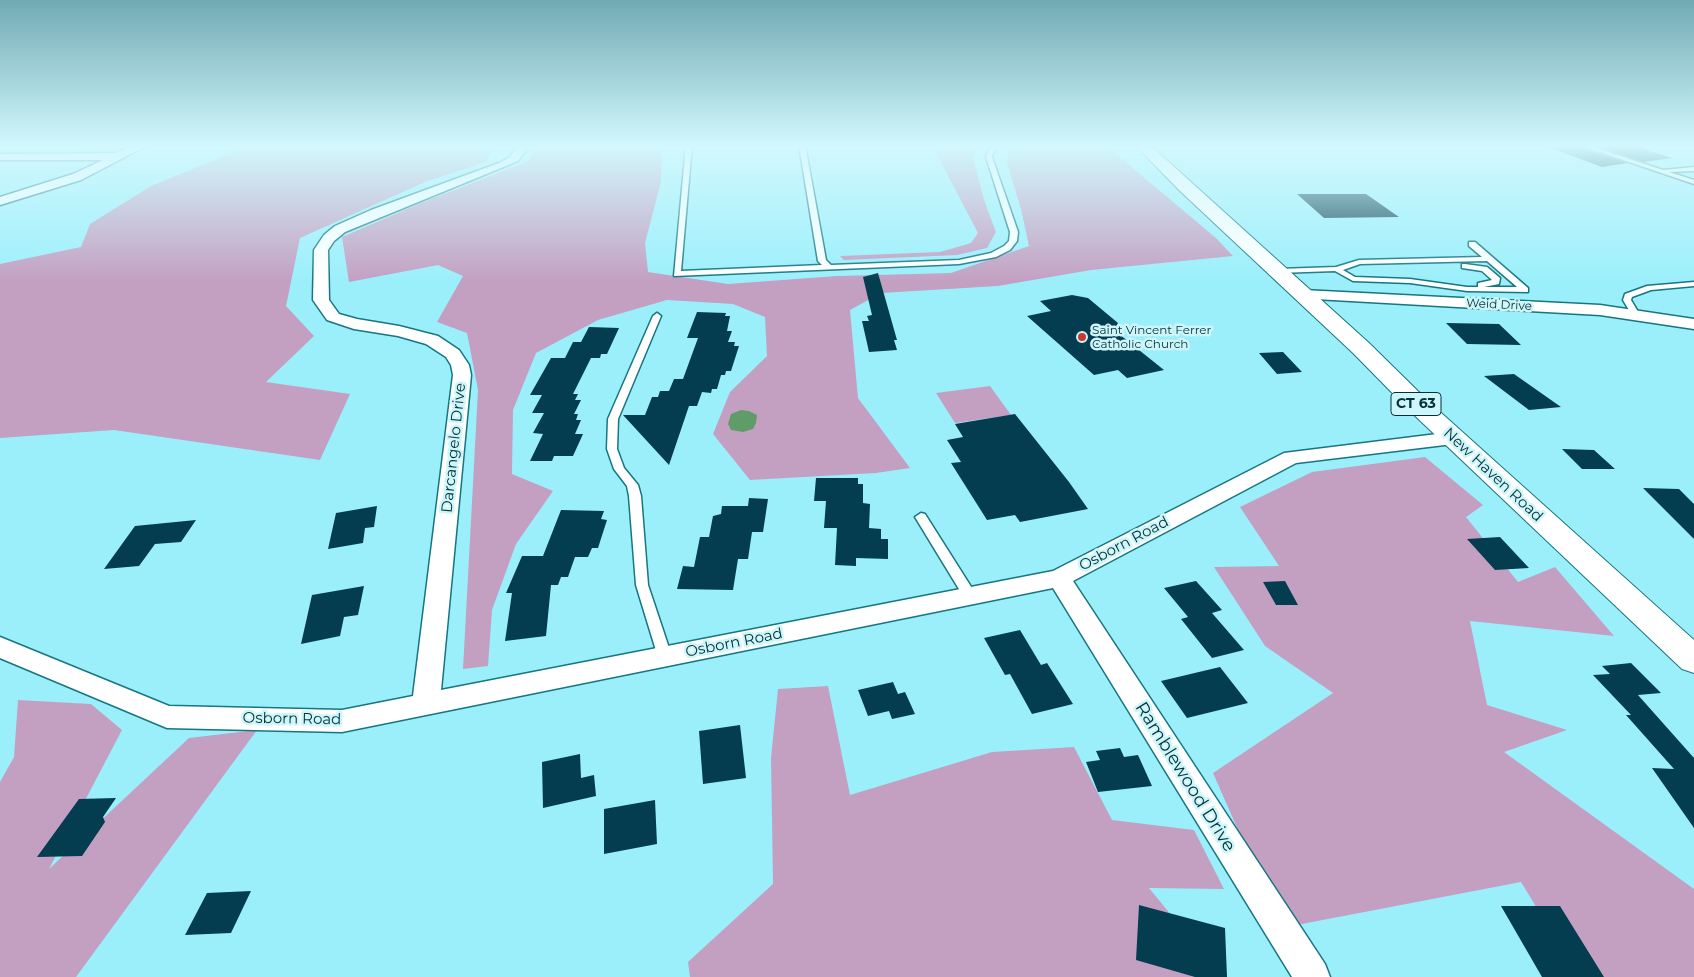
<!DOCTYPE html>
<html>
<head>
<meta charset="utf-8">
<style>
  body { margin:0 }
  canvas { display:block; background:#9beffb }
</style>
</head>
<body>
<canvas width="1694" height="977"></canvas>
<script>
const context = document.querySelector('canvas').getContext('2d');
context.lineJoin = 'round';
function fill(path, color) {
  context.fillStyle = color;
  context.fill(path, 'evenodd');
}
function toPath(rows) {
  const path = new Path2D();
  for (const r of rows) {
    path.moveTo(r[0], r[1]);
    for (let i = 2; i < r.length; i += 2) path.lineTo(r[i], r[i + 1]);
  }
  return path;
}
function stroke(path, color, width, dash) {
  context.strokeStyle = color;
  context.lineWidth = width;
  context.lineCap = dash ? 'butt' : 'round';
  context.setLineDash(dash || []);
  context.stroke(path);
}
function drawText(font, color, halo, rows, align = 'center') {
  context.font = font + ' Montserrat,sans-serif';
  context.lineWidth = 5;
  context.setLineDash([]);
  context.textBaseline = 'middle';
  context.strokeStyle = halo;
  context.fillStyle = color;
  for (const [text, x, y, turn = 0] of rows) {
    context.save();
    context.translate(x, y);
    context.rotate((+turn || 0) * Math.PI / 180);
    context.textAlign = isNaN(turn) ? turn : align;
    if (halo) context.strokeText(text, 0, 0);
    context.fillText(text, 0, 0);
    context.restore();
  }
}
fill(toPath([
  [252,145,494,145,486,162,425,182,300,238,286,306,314,336,266,382,350,394,320,460,114,430,0,438,0,264,81,247,90,224,151,186],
  [538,145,662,145,661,182,645,243,648,272,728,284,837,276,951,273,1029,246,1021,209,1007,163,1009,151,1033,145,1096,145,1110,149,1216,238,1233,256,1091,270,998,286,881,293,850,310,858,398,910,468,876,473,750,480,713,434,730,392,767,356,765,317,733,304,667,300,598,320,536,353,513,410,512,474,553,491,516,544,492,610,488,666,463,669,478,390,467,333,437,322,463,276,438,265,349,282,342,237,421,203,529,161],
  [932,145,986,145,972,155,985,203,996,232,987,248,957,255,844,260,840,256,940,252,971,243,978,233],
  [990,386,1011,415,955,423,936,393],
  [1425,457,1483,505,1466,517,1518,582,1555,567,1614,636,1470,621,1487,705,1567,730,1504,752,1694,889,1694,977,1579,977,1521,882,1281,928,1213,773,1333,693,1265,646,1214,567,1279,566,1240,507,1312,472],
  [828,686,850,795,992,752,1074,747,1112,820,1194,830,1224,889,1149,888,1222,977,690,977,688,962,773,884,771,758,778,689],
  [18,700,91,704,122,730,49,869,189,738,257,730,76,977,0,977,0,782,14,757]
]), '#c3a0c2');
fill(toPath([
  [741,410,749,411,757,415,756,423,753,429,743,432,731,430,728,424,731,414]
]), '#609c67');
fill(toPath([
  [1549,145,1577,145,1578,147,1628,163,1602,167,1548,147],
  [1592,145,1632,145,1672,158,1643,162],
  [1297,194,1366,194,1399,217,1324,218],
  [878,273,897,340,894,340,897,350,869,352,862,321,869,321,867,316,872,315,863,277],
  [1072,295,1088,298,1118,323,1114,330,1164,370,1127,378,1118,370,1094,375,1027,316,1051,311,1040,301],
  [697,312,726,313,725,316,730,316,727,331,732,331,728,342,735,342,734,346,739,346,731,371,726,371,725,375,721,375,717,389,712,389,711,393,702,392,697,406,689,406,669,465,623,415,645,415,652,397,658,397,660,391,669,391,674,379,683,379,698,338,687,338],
  [1446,323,1499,324,1521,345,1467,344],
  [589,327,619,328,607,354,601,354,600,358,591,358,573,394,578,394,575,400,581,400,574,414,578,414,576,420,581,420,575,434,583,434,573,456,554,456,552,461,530,461,543,434,533,433,544,413,532,413,542,395,530,395,551,358,565,358,573,342,581,342],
  [1283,352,1302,372,1277,374,1259,353],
  [1514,374,1561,407,1529,410,1484,376],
  [1015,414,1069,482,1088,509,1020,522,1015,515,987,520,951,463,961,462,947,440,963,437,955,424],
  [1562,449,1594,450,1615,469,1582,469],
  [816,478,858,478,858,484,863,484,863,503,870,504,869,528,881,529,881,539,888,539,888,559,856,558,856,566,835,565,837,528,824,528,826,501,814,501],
  [1643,488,1679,489,1694,504,1694,539],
  [749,498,768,499,763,532,752,532,748,559,738,559,733,590,677,589,683,566,694,567,700,537,709,537,713,516,721,514,722,506,748,506],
  [377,506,374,527,365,528,363,543,328,549,336,513],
  [561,510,604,511,601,519,607,520,598,548,592,548,588,557,575,557,568,577,561,577,558,585,551,585,546,636,505,641,512,593,506,593,522,556,543,556],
  [196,520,181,542,155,544,139,566,104,569,135,526],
  [1500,537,1529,568,1495,570,1467,539],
  [1196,581,1222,610,1212,613,1244,650,1212,658,1181,619,1188,617,1164,588],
  [1285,581,1298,605,1276,605,1263,582],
  [364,586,358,615,344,617,340,636,301,644,312,595],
  [1020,630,1041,665,1047,663,1073,704,1032,714,1010,674,1005,675,984,638],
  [1631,663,1661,693,1638,695,1694,758,1694,828,1652,768,1674,769,1626,715,1631,715,1593,675,1610,674,1602,666],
  [1220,667,1248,703,1187,718,1161,681],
  [893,682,898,694,905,692,915,714,892,719,889,711,868,716,858,690],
  [740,725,746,778,703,784,699,731],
  [1120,748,1124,757,1138,755,1152,786,1098,792,1086,762,1100,760,1096,751],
  [580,754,581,778,594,775,596,796,543,808,542,762],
  [116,798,103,817,105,822,82,856,37,857,79,799],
  [655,800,657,844,604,854,604,809],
  [251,891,231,933,185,935,207,893],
  [1139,905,1225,928,1227,977,1195,977,1136,960],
  [1501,906,1560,906,1604,977,1542,977]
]), '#043d4f');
const service = toPath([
  [686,145,692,145,681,271,822,265,818,261,799,145,805,145,826,260,831,265,959,260,991,253,1004,246,1009,241,1010,232,986,157,989,149,995,145,1001,145,994,151,992,157,1018,232,1017,241,1010,250,996,257,959,264,674,276,686,145],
  [1579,145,1587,145,1663,170,1694,167,1694,171,1669,172,1694,180,1694,184,1579,145],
  [1469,242,1475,242,1528,288,1528,292,1467,291,1410,283,1353,281,1335,271,1278,273,1274,271,1278,269,1336,267,1359,260,1482,257,1469,246,1469,242],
  [1487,261,1517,287,1484,287,1499,284,1500,278,1487,267,1465,264,1462,264,1462,268,1482,271,1492,280,1478,283,1478,287,1467,287,1410,279,1355,277,1343,270,1360,264,1487,261],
  [1694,282,1694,286,1651,290,1632,297,1631,300,1640,315,1639,317,1633,317,1623,300,1625,294,1647,286,1694,282],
  [657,313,661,316,618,419,617,449,624,468,638,485,641,496,648,585,672,657,670,661,665,662,660,661,658,657,636,585,629,496,627,486,614,469,607,449,608,419,653,316,657,313],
  [921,513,925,514,975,593,976,596,975,599,965,599,915,517,921,513]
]);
const minor = toPath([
  [134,145,148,145,81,180,0,205,0,197,73,174,103,160,0,160,0,154,116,153,134,145],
  [518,145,529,145,518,161,345,232,334,241,328,250,329,300,339,314,357,319,399,326,438,336,459,350,469,365,471,375,441,690,1053,571,1284,453,1453,432,1460,434,1463,438,1460,442,1453,444,1296,463,1073,581,1325,964,1330,977,1292,977,1053,588,342,732,167,728,0,658,0,637,169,706,342,710,413,696,453,375,451,365,446,357,426,344,398,336,354,329,327,320,313,300,314,250,324,235,335,226,371,210,499,163,510,157,518,145],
  [1303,290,1600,305,1694,319,1694,329,1600,315,1297,298,1295,295,1297,292,1303,290]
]);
const primary = toPath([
  [1135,145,1150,145,1369,343,1429,402,1694,640,1694,673,1682,669,1411,412,1353,353,1179,190,1135,145]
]);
stroke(service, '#167681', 3);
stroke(minor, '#167681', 3);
stroke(primary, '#167681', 2);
fill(service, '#fff');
fill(minor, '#fff');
fill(primary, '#fff');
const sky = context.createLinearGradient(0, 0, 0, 281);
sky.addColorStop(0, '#71aab4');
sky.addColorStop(0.52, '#d2f8fd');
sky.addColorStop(1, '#d2f8fd00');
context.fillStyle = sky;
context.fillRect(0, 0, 1694, 281);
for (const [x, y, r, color] of [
  [1082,337,5,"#c73933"]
]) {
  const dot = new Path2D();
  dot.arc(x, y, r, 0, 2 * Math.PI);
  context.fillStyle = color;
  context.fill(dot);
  stroke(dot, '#cdf5fa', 2);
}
drawText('12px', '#00343a', '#cdf5fa', [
  ["Weid Drive",1499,305,3]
]);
drawText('12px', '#00343a', '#cdf5fa', [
  ["Saint Vincent Ferrer",1092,330],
  ["Catholic Church",1092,344]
], 'left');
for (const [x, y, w] of [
  [1416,404,50]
]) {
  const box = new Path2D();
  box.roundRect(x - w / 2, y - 11.5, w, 23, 4);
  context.fillStyle = '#cdf5fa';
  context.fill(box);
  stroke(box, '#00343a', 1);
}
drawText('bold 14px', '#00343a', null, [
  ["CT 63",1416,404]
]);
drawText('15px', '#00343a', '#cdf5fa', [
  ["Darcangelo Drive",454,448,-84],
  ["New Haven Road",1493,475,43],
  ["Osborn Road",1124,544,-28],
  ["Osborn Road",734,643,-11],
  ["Osborn Road",292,719,1]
]);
drawText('18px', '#00343a', '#cdf5fa', [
  ["Ramblewood Drive",1185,777,58]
]);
</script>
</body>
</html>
